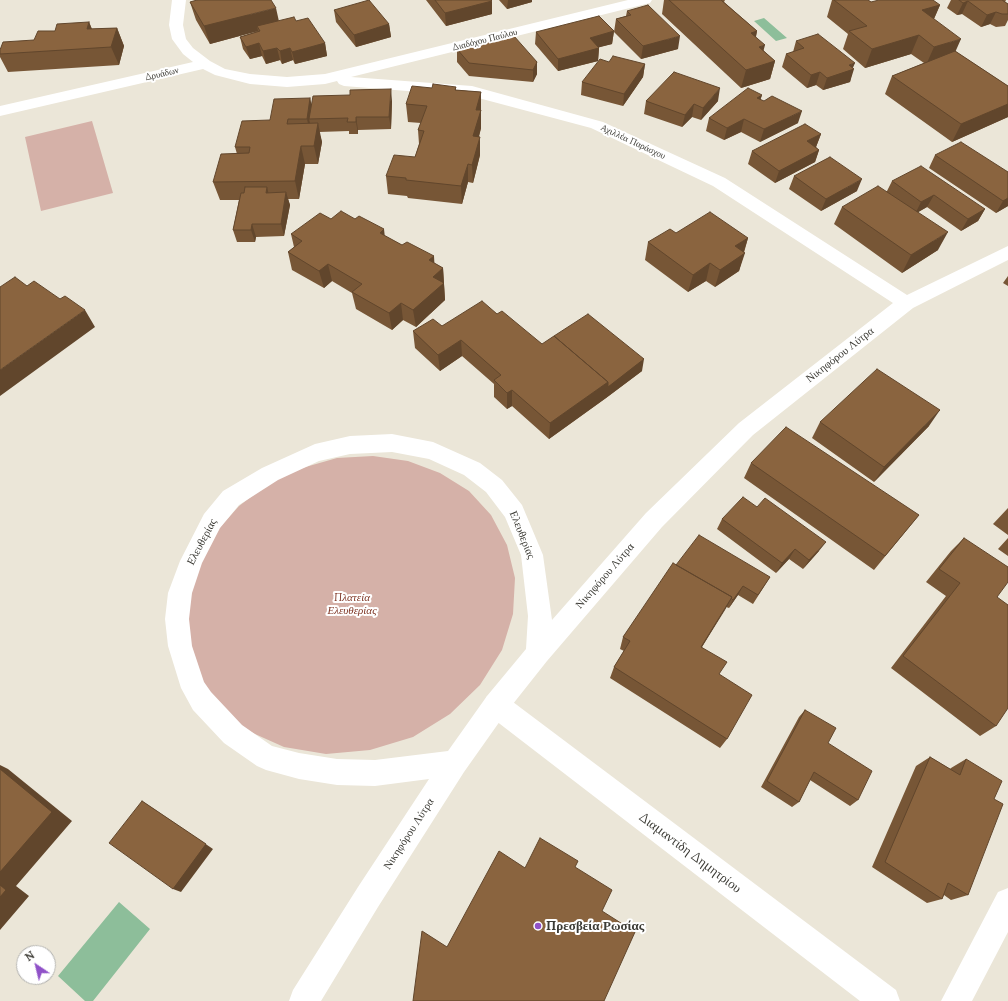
<!DOCTYPE html>
<html>
<head>
<meta charset="utf-8">
<style>
  body { margin:0 }
  #map { position:relative; width:1008px; height:1001px; overflow:hidden; background:#ebe6d8; font-family:Lora,serif }
  canvas { display:block }
  .north { position:absolute; left:16px; top:945px; width:40px; height:40px; box-sizing:border-box; background:#fff; border:1px solid #b1b1ae; border-radius:50%; rotate:325deg; font-size:11px; font-weight:700; line-height:16px; text-align:center; color:#3c3b35 }
  .north::after { content:''; display:block; margin:auto; width:14px; height:18px; background:#9052c8; clip-path:polygon(50% 0,100% 100%,50% 72%,0 100%) }
</style>
</head>
<body>
<div id="map">
<canvas width="1008" height="1001"></canvas>
<div class="north">N</div>
</div>
<script>
const context = document.querySelector('canvas').getContext('2d');
context.lineJoin = 'round';
function fill(path, color) {
  context.fillStyle = color;
  context.fill(path, 'evenodd');
}
function toPath(rows) {
  const path = new Path2D();
  for (const r of rows) {
    path.moveTo(r[0], r[1]);
    for (let i = 2; i < r.length; i += 2) path.lineTo(r[i], r[i + 1]);
  }
  return path;
}
function stroke(path, color, width, dash) {
  context.strokeStyle = color;
  context.lineWidth = width;
  context.lineCap = dash ? 'butt' : 'round';
  context.setLineDash(dash || []);
  context.stroke(path);
}
function drawText(font, color, halo, rows, align = 'center') {
  context.font = font + ' Lora,serif';
  context.lineWidth = 4;
  context.setLineDash([]);
  context.textBaseline = 'middle';
  context.strokeStyle = halo;
  context.fillStyle = color;
  for (const [text, x, y, turn = 0] of rows) {
    context.save();
    context.translate(x, y);
    context.rotate((+turn || 0) * Math.PI / 180);
    context.textAlign = isNaN(turn) ? turn : align;
    if (halo) context.strokeText(text, 0, 0);
    context.fillText(text, 0, 0);
    context.restore();
  }
}
fill(toPath([
  [92,121,113,193,41,211,25,137],
  [373,456,408,461,440,473,469,491,491,515,507,545,515,578,513,614,502,650,480,685,450,714,413,737,370,750,326,754,284,747,246,730,217,704,197,673,187,638,187,601,196,566,214,534,239,506,269,483,302,468,337,458]
]), '#d5b1a8');
fill(toPath([
  [764,18,787,38,776,41,754,21],
  [119,902,150,929,93,1001,85,1001,58,976]
]), '#8dbe9a');
fill(toPath([
  [172,0,186,0,183,25,186,39,193,48,210,61,225,69,250,74,287,77,325,74,628,0,652,0,650,3,351,77,472,86,603,122,725,178,907,295,1008,246,1008,260,913,308,753,435,662,527,547,661,505,714,464,772,378,907,321,1001,289,1001,293,990,358,887,429,779,375,786,337,785,299,779,266,770,257,766,224,743,193,710,181,688,168,646,165,619,168,593,180,561,204,514,223,491,262,468,315,444,350,436,392,434,433,442,480,463,502,480,522,505,543,555,552,620,646,513,739,423,893,303,713,186,591,128,471,96,344,86,339,84,337,81,325,84,287,87,250,84,215,75,203,69,0,116,0,106,193,62,183,54,172,39,169,25,172,0],
  [392,452,429,459,464,475,486,492,505,517,521,555,528,616,526,649,487,696,448,751,375,760,337,759,299,753,272,746,242,725,211,692,204,682,192,646,189,619,192,593,202,563,220,528,239,505,278,480,319,461,350,454,392,452],
  [1008,888,1008,932,972,1001,941,1001,998,892,1008,888]
]), '#fff');
fill(toPath([
  [496,693,505,696,896,990,900,1001,860,1001,487,714,483,705,487,696,496,693]
]), '#fff');
fill(toPath([
  [426,0,491,0,492,14,446,26],
  [499,0,532,0,532,2,507,9],
  [664,0,725,0,724,2,757,31,756,37,764,51,775,61,770,79,741,88,662,14],
  [832,0,868,0,871,2,940,5,934,19,955,51,1008,86,1008,117,952,142,885,94,892,76,924,63,911,54,865,68,843,49,848,34,827,17],
  [951,0,1006,0,1005,2,1008,4,1008,20,1005,26,996,27,990,24,981,27,962,14,957,15,947,8],
  [190,2,279,21,296,21,325,43,327,56,295,64,293,60,282,64,280,60,266,64,262,56,250,59,243,49,240,37,258,31,210,44,196,20],
  [334,10,389,24,391,37,356,47,336,22],
  [627,11,678,49,641,59,614,32,616,19,626,16],
  [89,22,92,29,117,28,124,46,119,65,8,72,0,57,0,50,34,40,55,31],
  [614,31,612,44,599,47,599,48,598,61,558,71,535,44,536,32],
  [796,41,853,68,850,82,823,90,816,85,807,88,782,67,786,54,793,52],
  [457,49,537,62,537,74,533,82,469,76,457,62],
  [609,62,645,64,643,77,623,106,581,95,582,82],
  [456,87,456,90,481,92,481,128,479,137,480,155,473,183,468,182,462,204,408,198,407,196,388,194,386,176,415,157,419,144,418,130,421,123,408,122,406,104,432,88],
  [762,95,760,100,764,101,798,123,760,142,741,132,724,140,706,131,709,118],
  [310,98,311,104,392,101,391,129,358,130,358,134,349,134,349,131,319,132,322,142,318,164,305,164,299,199,288,199,290,205,284,236,256,237,255,242,237,242,233,230,239,200,220,200,213,182,237,154,235,147,270,120],
  [646,101,718,101,701,120,692,117,682,127,644,114],
  [821,134,816,147,819,150,815,162,775,183,748,164,752,151],
  [935,155,1008,172,1008,206,996,213,929,168],
  [794,176,857,191,821,211,789,189],
  [892,181,985,209,978,221,961,231,927,207,918,212,938,250,902,273,834,224,842,207,887,191],
  [331,219,385,236,402,245,434,256,434,263,443,268,445,300,416,327,403,320,392,330,356,309,352,293,332,281,324,288,292,270,288,252,294,247,291,234],
  [676,233,748,238,739,271,715,287,706,281,688,292,645,260,648,242],
  [1008,276,1008,286,1003,283],
  [497,314,542,344,642,371,606,398,549,439,512,406,507,409,494,397,494,384,462,356,440,371,415,348,413,331,442,326],
  [820,422,929,426,874,482,812,438],
  [751,463,919,515,874,570,744,478],
  [1008,508,1008,535,993,524],
  [722,519,819,551,803,569,789,559,776,573,717,529],
  [964,538,997,597,996,726,980,736,891,668,946,596,926,582,951,551],
  [1008,538,1008,556,998,549],
  [676,565,770,577,753,604,738,595,729,608,726,607,702,647,719,674,727,739,720,748,610,678,614,667,624,651,620,649,623,637],
  [805,710,828,743,858,800,850,806,810,780,799,802,792,807,761,787,799,717],
  [930,757,950,769,951,768,966,759,994,799,968,895,951,900,944,895,942,899,927,903,872,867,916,766]
]), '#775636');
fill(toPath([
  [508,0,532,0,532,2,507,9],
  [492,1,492,14,446,26,445,13],
  [968,1,962,14,957,15,963,3],
  [940,5,932,23,922,10],
  [276,8,280,26,257,26,258,31,210,44,204,26],
  [996,12,990,24,981,27,987,15],
  [89,22,96,40,87,29],
  [389,24,391,37,356,47,354,35],
  [117,28,124,46,119,65,111,47],
  [614,31,612,44,589,50,590,38],
  [757,31,753,49,751,33],
  [919,35,911,54,865,68,872,49],
  [680,36,678,49,641,59,643,46],
  [961,39,953,57,926,65,934,47],
  [259,43,262,56,250,59,246,47],
  [325,43,327,56,295,64,292,52],
  [765,45,760,64,759,47],
  [277,48,280,60,266,64,263,51],
  [290,48,293,60,282,64,280,51],
  [599,48,598,61,558,71,558,59],
  [775,61,770,79,741,88,746,70],
  [537,62,537,74,533,82,533,70],
  [855,63,852,70,854,69,850,82,823,90,827,78,849,65],
  [645,64,643,77,623,106,624,94],
  [820,72,816,85,807,88,811,75],
  [720,88,718,101,701,120,703,108],
  [391,89,392,101,391,129,389,117],
  [481,92,481,128,474,154,473,136,476,110],
  [762,95,758,107,757,98],
  [310,98,314,116,309,119,312,132,311,137,307,119],
  [694,104,692,117,682,127,685,115],
  [1008,104,1008,117,952,142,961,124],
  [802,111,798,123,760,142,764,129],
  [356,117,358,130,358,134,356,122],
  [744,119,741,132,724,140,727,128],
  [318,123,322,142,318,164,314,146],
  [821,134,816,147,803,154,807,141],
  [480,137,480,155,473,183,472,165],
  [301,146,305,164,299,199,295,181],
  [819,150,815,162,775,183,779,171],
  [468,164,468,182,462,204,461,186],
  [862,179,857,191,821,211,826,199],
  [267,187,270,199,266,193],
  [286,192,290,205,284,236,281,224],
  [934,195,927,207,915,214,921,202],
  [1008,198,1008,206,996,213,1003,201],
  [985,209,978,221,961,231,968,219],
  [252,224,256,237,255,242,251,230],
  [384,229,386,247,380,233],
  [948,232,938,250,902,273,911,255],
  [748,238,743,254,745,253,739,271,715,287,720,270,735,246],
  [434,256,435,274,429,260],
  [710,263,706,281,688,292,693,275],
  [328,264,332,281,324,288,319,271],
  [443,268,445,300,416,327,413,310,433,277],
  [401,303,403,320,392,330,389,313],
  [85,310,95,327,0,396,0,370],
  [461,340,462,356,440,371,438,355],
  [644,359,642,371,606,398,549,439,550,423,608,382],
  [512,390,512,406,507,409,507,393],
  [940,410,929,426,874,482,884,467],
  [826,542,819,551,803,569,809,560],
  [795,549,789,559,776,573,782,563],
  [743,586,738,595,729,608,733,600],
  [732,597,725,610,695,658,701,647],
  [0,765,8,769,72,821,16,886,29,896,0,930],
  [142,801,213,849,181,892,173,889]
]), '#61462c');
const building = toPath([
  [197,0,271,0,276,8,204,26,190,2,197,0],
  [369,0,389,24,354,35,334,10,369,0],
  [435,0,491,0,492,1,445,13,435,0],
  [669,0,721,0,757,31,751,33,765,45,759,47,775,61,746,70,669,0],
  [834,0,868,0,871,2,879,0,933,0,940,5,922,10,961,39,934,47,919,35,872,49,849,31,867,26,834,0],
  [959,0,1002,0,1008,4,1008,14,1002,14,996,12,987,15,968,1,963,3,959,0],
  [648,5,680,36,643,46,616,19,631,15,627,11,648,5],
  [599,16,614,31,590,38,599,48,558,59,536,32,599,16],
  [294,17,296,21,308,18,325,43,292,52,290,48,280,51,277,48,263,51,259,43,246,47,240,37,260,31,257,26,294,17],
  [89,22,87,29,117,28,111,47,0,54,0,50,3,42,34,40,38,31,55,31,57,24,89,22],
  [818,34,855,63,849,65,854,69,827,78,820,72,811,75,786,54,804,48,796,41,818,34],
  [514,36,537,62,533,70,469,63,457,49,514,36],
  [955,51,1008,86,1008,104,961,124,892,76,955,51],
  [613,56,645,64,624,94,582,82,600,59,609,62,613,56],
  [674,72,720,88,703,108,694,104,685,115,646,101,674,72],
  [433,84,456,87,455,90,481,92,476,110,481,110,473,136,480,137,472,165,468,164,461,186,406,180,406,178,386,176,394,155,415,157,424,131,418,130,427,106,406,104,412,86,432,88,433,84],
  [748,88,762,95,757,98,764,101,772,96,802,111,764,129,744,119,727,128,709,118,748,88],
  [391,89,389,117,356,117,356,122,347,122,348,118,309,119,313,96,350,95,350,90,391,89],
  [310,98,307,119,288,119,287,124,318,123,314,146,301,146,295,181,213,182,221,154,249,153,250,147,235,147,242,121,270,120,274,99,310,98],
  [805,124,821,134,807,141,819,150,779,171,752,151,805,124],
  [961,142,1008,172,1008,198,1003,201,935,155,961,142],
  [830,157,862,179,826,199,794,176,830,157],
  [921,166,985,209,968,219,934,195,921,202,892,181,921,166],
  [878,186,948,232,911,255,842,207,878,186],
  [245,187,267,187,266,193,286,192,281,224,252,224,251,230,233,230,241,193,244,193,245,187],
  [341,211,355,219,359,216,384,229,380,233,402,245,407,242,434,256,429,260,443,268,433,277,444,283,413,310,401,303,389,313,352,292,362,284,328,264,319,271,288,252,302,241,291,234,320,213,331,219,341,211],
  [710,212,748,238,735,246,745,253,720,270,710,263,693,275,648,242,670,229,676,233,710,212],
  [15,277,27,286,34,281,60,299,65,296,85,310,0,370,0,287,15,277],
  [482,301,497,314,502,311,542,344,554,336,608,382,550,423,512,390,507,393,494,380,501,375,461,340,438,355,413,331,433,319,442,326,482,301],
  [588,314,644,359,608,387,608,382,554,336,588,314],
  [877,369,940,410,884,467,820,422,877,369],
  [786,427,919,515,885,556,751,463,786,427],
  [743,497,757,507,765,498,826,542,809,560,795,549,782,563,722,519,743,497],
  [699,535,770,577,758,595,743,586,733,600,731,598,732,597,676,565,699,535],
  [964,538,1008,567,1008,582,997,597,1008,605,1008,708,996,726,903,656,960,583,939,569,964,538],
  [673,563,732,597,701,647,727,662,719,674,752,695,727,739,614,667,630,641,623,637,673,563],
  [805,710,836,728,828,743,872,771,858,800,814,772,799,802,767,781,805,710],
  [930,757,960,775,966,759,1002,781,994,799,1003,804,968,895,948,883,942,899,885,862,930,757],
  [0,769,52,812,0,872,0,769],
  [142,801,206,844,173,889,109,843,142,801],
  [540,838,578,861,575,867,612,890,602,911,635,932,604,1001,413,1001,422,931,447,947,499,851,525,868,540,838],
  [0,885,6,890,0,897,0,885]
]);
fill(building, '#8a643f');
stroke(building, '#61462c', 1);
for (const [x, y, r, color] of [
  [538,926,4,"#9052c8"]
]) {
  const dot = new Path2D();
  dot.arc(x, y, r, 0, 2 * Math.PI);
  context.fillStyle = color;
  context.fill(dot);
  stroke(dot, '#fff', 1.5);
}
drawText('9px', '#3c3b35', '#fff', [
  ["Διαδόχου Παύλου",485,40,-14],
  ["Δρυάδων",162,74,-13],
  ["Αχιλλέα Παράσχου",633,142,25]
]);
drawText('11px', '#3c3b35', '#fff', [
  ["Νικηφόρου Λύτρα",840,355,-38],
  ["Ελευθερίας",522,535,68],
  ["Ελευθερίας",202,542,-62],
  ["Νικηφόρου Λύτρα",605,576,-49],
  ["Νικηφόρου Λύτρα",409,834,-57]
]);
drawText('italic 11px', '#803928', '#fff', [
  ["Πλατεία",352,598],
  ["Ελευθερίας",352,611]
]);
drawText('13px', '#3c3b35', '#fff', [
  ["Διαμαντίδη Δημητρίου",690,853,37]
]);
drawText('bold 13px', '#3c3b35', '#fff', [
  ["Πρεσβεία Ρωσίας",546,926]
], 'left');
</script>
</body>
</html>
